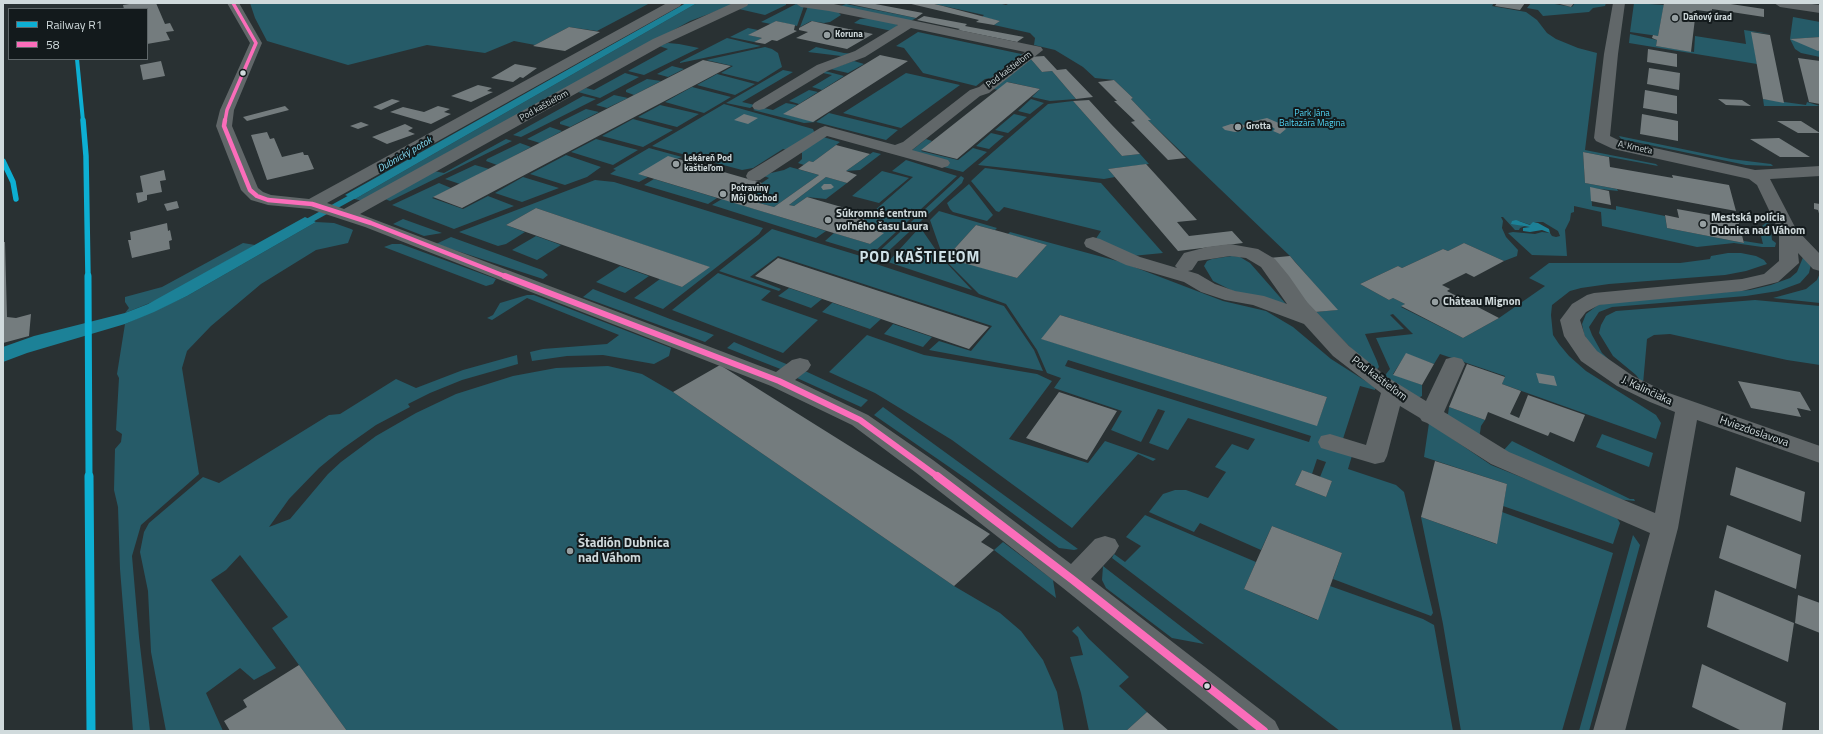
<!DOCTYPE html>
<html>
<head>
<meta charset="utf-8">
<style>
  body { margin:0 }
  #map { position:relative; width:1823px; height:734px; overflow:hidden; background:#293133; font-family:"Titillium Web",sans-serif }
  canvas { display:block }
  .frame { position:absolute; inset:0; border:4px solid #d0dadc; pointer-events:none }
  .legend { position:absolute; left:8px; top:8px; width:140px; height:52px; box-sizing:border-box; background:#131a1c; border:1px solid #5f6769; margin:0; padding:5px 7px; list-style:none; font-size:12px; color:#d0dadc }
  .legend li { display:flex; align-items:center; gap:8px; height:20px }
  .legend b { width:20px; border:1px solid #5f6769 }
</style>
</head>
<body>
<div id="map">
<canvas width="1823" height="734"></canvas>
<div class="frame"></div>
<ul class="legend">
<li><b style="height:5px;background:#0dafd3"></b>Railway R1</li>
<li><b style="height:5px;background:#fb6dba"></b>58</li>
</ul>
</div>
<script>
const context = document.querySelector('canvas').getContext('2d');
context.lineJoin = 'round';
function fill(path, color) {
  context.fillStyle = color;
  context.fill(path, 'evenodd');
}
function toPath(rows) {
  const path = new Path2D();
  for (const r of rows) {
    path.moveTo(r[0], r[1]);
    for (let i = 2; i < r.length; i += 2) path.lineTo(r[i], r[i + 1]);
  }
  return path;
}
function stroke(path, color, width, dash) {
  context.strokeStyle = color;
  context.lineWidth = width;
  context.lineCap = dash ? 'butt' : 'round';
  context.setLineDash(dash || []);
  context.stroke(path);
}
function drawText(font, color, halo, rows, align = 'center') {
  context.font = font + ' "Titillium Web",sans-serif';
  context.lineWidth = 4;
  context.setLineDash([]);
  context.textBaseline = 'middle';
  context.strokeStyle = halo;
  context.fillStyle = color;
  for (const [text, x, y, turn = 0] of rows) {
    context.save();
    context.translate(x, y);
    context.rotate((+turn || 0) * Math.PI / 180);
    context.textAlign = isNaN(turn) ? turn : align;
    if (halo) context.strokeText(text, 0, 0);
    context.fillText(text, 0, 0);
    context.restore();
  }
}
fill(toPath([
  [250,3,650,3,597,31,569,27,535,45,514,41,485,53,427,45,348,65,267,41,255,18],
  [697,3,738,3,690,21,362,201,355,199],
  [750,3,786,4,786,5,765,15,739,9],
  [930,3,998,3,1006,5,1010,3,1494,3,1492,6,1526,12,1537,20,1547,33,1556,39,1578,48,1597,53,1585,150,1656,164,1658,166,1583,152,1585,183,1617,189,1618,191,1591,188,1592,206,1616,210,1616,206,1665,216,1667,228,1744,243,1744,241,1763,244,1759,228,1766,223,1770,224,1772,240,1776,243,1775,247,1762,247,1734,243,1697,247,1602,226,1601,212,1574,206,1574,212,1571,213,1570,220,1565,230,1567,256,1532,255,1508,233,1513,232,1535,234,1542,232,1550,233,1552,236,1556,237,1560,236,1558,231,1543,222,1535,222,1531,225,1519,221,1522,226,1525,226,1520,228,1519,230,1515,230,1503,217,1501,217,1503,221,1502,228,1506,237,1518,250,1517,256,1504,261,1464,243,1448,251,1443,249,1402,268,1398,266,1360,284,1389,300,1393,298,1405,304,1401,307,1463,338,1499,318,1545,286,1529,278,1549,263,1680,263,1710,259,1711,256,1728,253,1741,253,1756,256,1764,260,1767,264,1746,271,1725,275,1609,284,1581,288,1570,291,1552,305,1551,315,1553,335,1559,344,1569,356,1586,371,1656,415,1661,423,1656,439,1502,384,1505,376,1440,354,1434,364,1406,354,1393,374,1422,385,1422,396,1414,400,1383,378,1390,369,1376,338,1413,334,1393,314,1390,315,1404,329,1365,334,1377,361,1379,367,1375,372,1315,312,1337,310,1290,256,1148,120,1150,119,1131,99,1133,98,1114,80,1095,78,1083,67,1055,50,1034,45,1035,38,1030,33,994,25,1000,21,982,17,984,15],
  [1531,3,1549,3,1572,7,1575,3,1606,3,1605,6,1593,8,1589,12,1543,16,1538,10,1527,8],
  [1634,3,1664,5,1658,36,1630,32],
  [796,4,804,6,797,26,776,21,771,24,761,22],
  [846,4,916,18,911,21,838,7],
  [808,6,838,12,841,15,830,22,824,23,811,21,800,27],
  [1793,17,1820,22,1820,37,1791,39,1820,50,1820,57,1801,53,1795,49,1790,39],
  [870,18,896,24,898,25,892,31,854,23,860,19],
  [748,28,758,30,749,35,762,38,754,42,730,37],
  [1744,30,1771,34,1752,32,1757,64,1629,43,1630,34,1657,40,1656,46,1694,52,1695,36,1746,44],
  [918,32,1026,55,998,77,985,79,976,86,923,73,904,48,896,46],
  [727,38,761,46,680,63,680,62],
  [668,43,679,44,699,48,644,75,628,71,668,49,659,46],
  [765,47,772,49,778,53,782,67,758,82,721,73,733,66,706,60],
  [816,47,844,53,854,54,841,56,808,52],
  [1029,57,1042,72,1052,71,1076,99,1050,101,1032,97,1040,89,1008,82,998,90,990,88],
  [854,61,864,64,848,73,830,69],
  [672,66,684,69,668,77,657,74],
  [783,70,793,72,742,102,755,105,750,108,726,103],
  [825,71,844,76,822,90,812,87,832,75,823,73],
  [625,73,639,77,600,98,578,92,586,88,594,90],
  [906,73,960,85,901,128,843,113],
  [717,74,755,84,735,95,697,85],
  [647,79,661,81,634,95,626,92,626,90],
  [692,87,731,97,704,113,665,102],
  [809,90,818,92,799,104,789,101],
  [614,95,628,98,607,108,596,105],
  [583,96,596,99,521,137,513,135],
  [1031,99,1044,103,1030,114,1018,111],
  [1763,99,1806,105,1807,102,1820,106,1764,106],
  [1073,101,1122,156,1140,154,1149,164,1108,169,1115,177,1104,179,978,165,1048,104],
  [786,103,797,105,784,114,816,122,829,113,898,130,886,140,816,122,804,123,753,110,759,107,773,110],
  [724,104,813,129,815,134,787,150,783,149,753,168,742,170,652,146],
  [660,105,699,114,677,127,638,117],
  [586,109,599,112,570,127,560,124,560,122],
  [1014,114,1027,117,1008,133,995,130],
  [633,119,673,130,643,147,602,136],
  [550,127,562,131,540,143,527,139],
  [991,133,1004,136,989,149,976,146],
  [820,136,840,142,813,162,809,161,804,165,798,163,802,159,802,153,800,151],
  [1619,136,1731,159,1771,164,1773,166,1746,165,1621,139],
  [506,139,512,141,390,201,385,199,434,171,444,173],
  [596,139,638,150,613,165,571,152],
  [926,139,932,141,921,151,958,160,973,148,987,152,963,172,940,166,911,151],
  [520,143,531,147,497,165,486,161,487,159],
  [649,148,682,157,639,174,648,177,639,182,610,174,616,170,613,169],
  [873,152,881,154,860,170,846,171],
  [566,155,601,167,587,177,565,185,530,174],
  [906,160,957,176,871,255,825,241,834,233,870,244,883,233,858,225,913,177,892,171],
  [475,165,489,169,460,184,445,179],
  [790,167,819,175,774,207,740,198,769,178,764,176,771,173,784,170],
  [985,168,1101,183,1163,253,1132,256,1095,240,1101,231,1004,207,999,212,996,211,971,181],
  [882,171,909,178,879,203,852,196],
  [961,176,964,178,962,183,881,258,874,256],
  [523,177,559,188,522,202,495,193],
  [826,177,847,183,826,199,807,197,794,206,789,205],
  [654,179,717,198,708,204,644,185],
  [595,180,614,182,763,228,759,234,663,309,634,298,660,279,682,287,709,267,536,208,506,225,525,232,506,244,498,246,459,232],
  [439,183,451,188,432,198,463,209,488,196,514,206,454,229,392,205],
  [969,184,993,215,987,221,953,212,950,209,947,203],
  [722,199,826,231,816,238,712,205],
  [939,211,997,228,995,230,976,225,946,258,942,254,930,220],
  [403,219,442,233,424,236,393,224],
  [316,222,334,223,351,229,353,230,348,243,316,250,261,284,211,326,187,351,182,368,199,474,141,525,132,556,139,637,150,731,133,731,120,569,118,507,114,490,115,449,121,442,122,434,116,430,119,378,117,374,125,324,187,296],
  [920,227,940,256,972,290,888,262],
  [772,229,867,258,876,264,1004,306,1034,350,1043,371,929,350,939,341,971,351,992,326,778,256,750,277,781,289,779,291,719,271],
  [1010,232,1121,262,1223,301,1266,311,1293,327,1331,359,1375,387,1375,390,1360,386,1341,445,1354,449,1348,469,1396,485,1404,492,1433,613,1431,616,1333,579,1342,553,1272,526,1261,550,1200,523,1194,532,1149,512,1163,494,1175,490,1186,490,1208,498,1226,472,1215,467,1232,444,1248,450,1255,439,1188,418,1168,450,1149,443,1165,411,1158,409,1141,442,1111,430,1122,411,1054,388,1061,378,1047,373,1037,350,1006,304,979,294,940,255,1017,278,1047,245,1008,234],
  [1060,315,1327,397,1317,425,1042,339],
  [1068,360,1267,422,1311,436,1309,442,1065,366],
  [1317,459,1326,462,1320,477,1332,481,1326,497,1295,485,1302,470,1312,474],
  [536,236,561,245,537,260,512,250],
  [451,237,542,270,548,275,543,279,540,278,436,244],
  [243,243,255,245,162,298,125,313,129,308,125,302,125,297,162,287],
  [392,244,401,244,496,279,493,284,486,286,384,247],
  [1804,255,1811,264,1809,273,1800,283,1778,291,1746,296,1612,307,1599,312,1589,327,1592,335,1602,353,1623,373,1590,346,1584,334,1582,324,1586,314,1598,305,1618,301,1750,290,1771,285,1790,278,1797,272],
  [1232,256,1240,257,1250,263,1286,304,1233,291,1213,281,1204,266,1207,261,1212,259],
  [620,266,649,276,625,293,596,282],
  [718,273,771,291,761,300,818,320,783,353,672,310],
  [1820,273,1820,303,1773,298,1806,289,1817,280],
  [789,288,822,299,811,308,778,296],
  [593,289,670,319,714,335,705,342,583,297],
  [527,295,534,295,671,348,669,356,654,364,603,355,567,356,532,361,530,352,543,349,607,344,619,335,527,298,492,320,487,318,493,315,500,303],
  [1755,300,1820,306,1820,365,1787,360,1670,334,1654,335,1647,339,1643,384,1636,375,1613,356,1599,333,1601,325,1606,316,1616,311],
  [832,303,833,303,881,319,870,329,822,312],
  [893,324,932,337,923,347,884,334],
  [867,335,924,355,1037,374,1052,381,1009,439,1088,463,1105,441,1156,459,1153,461,1138,454,1072,528,952,440,875,393,829,372],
  [734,342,791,366,783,370,727,348],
  [517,355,518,364,462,380,430,393,408,404,410,407,376,425,342,449,319,468,289,499,269,527,290,519,328,474,341,462,376,436,416,413,456,394,513,376,556,368,608,366,642,374,673,392,954,586,1000,613,1021,631,1043,660,1057,692,1064,731,347,731,272,628,288,617,240,555,226,570,211,580,276,668,254,680,240,668,206,693,223,731,166,731,151,652,148,591,140,552,144,532,149,523,203,477,219,483,329,415,340,414,396,379,416,388,463,370],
  [805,371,868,400,861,407,797,378],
  [883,407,1078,549,1074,550,1059,548,968,480,874,415],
  [1449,407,1485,420,1481,426,1479,439,1440,413,1448,414],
  [1429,423,1491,465,1615,515,1620,523,1613,544,1503,506,1507,484,1424,457],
  [1602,434,1653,453,1649,467,1596,447],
  [1512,441,1630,499,1634,499,1635,501,1616,499,1503,451],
  [1502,512,1613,553,1562,731,1461,731,1443,624,1421,517,1496,544],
  [1145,515,1256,562,1244,589,1317,620,1330,586,1423,619,1434,625,1453,731,1340,731,1112,558,1114,554,1125,562,1141,546,1126,537],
  [1633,535,1640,545,1589,731,1579,731],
  [1003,542,1053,580,1056,598,994,550],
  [1103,566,1183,628,1204,644,1172,638,1106,588,1102,580],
  [1078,626,1089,639,1129,677,1119,686,1147,712,1126,731,1089,731,1081,693,1070,657,1083,655,1078,637,1072,631]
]), '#265b68');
fill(toPath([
  [686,3,697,3,355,199,345,195],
  [305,217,316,222,187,296,154,312,125,324,27,353,3,362,3,347,34,336,125,313,148,304],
  [1516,220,1530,225,1533,222,1538,223,1549,229,1550,233,1542,230,1530,232,1523,231,1523,228,1530,227,1511,224,1512,221]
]), '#1c8197');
stroke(toPath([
  [303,224,359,193]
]), '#1c8197', 6);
fill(toPath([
  [136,3,156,3,165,24,170,23,174,31,166,32,170,40,147,44,147,9,124,9,123,5],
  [845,3,870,3,923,13,916,18],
  [907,3,930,3,943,6,1000,21,994,25,976,22,979,20],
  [1497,3,1525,3,1520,10,1495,6],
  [1556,3,1574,3,1571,7],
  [1664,3,1724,3,1764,9,1764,17,1712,9,1712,12,1696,10,1691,52,1656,46,1657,40,1652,38,1653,35,1658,36],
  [924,16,967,24,965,26,1024,37,1017,42,958,30,960,29,917,20],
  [776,21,795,25,794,30,797,31,777,41,772,40,765,44,754,42,762,38,748,35],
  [812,21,839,27,873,34,847,49,796,38,808,32,799,30,799,28],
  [569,27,600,32,565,51,533,46],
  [1751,32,1770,35,1784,103,1763,99],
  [1820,37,1820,50,1818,51,1790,39],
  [1648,49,1677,54,1677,67,1647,62],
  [880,55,908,61,813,122,783,114],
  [1044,56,1057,70,1066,69,1093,97,1076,99,1052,71,1042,72,1029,57],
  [1798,58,1820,61,1820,104,1809,102],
  [703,60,731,66,462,208,433,197],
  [161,61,165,76,143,80,140,65],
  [515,64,537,68,523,78,520,77,513,82,491,78],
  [1649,68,1680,73,1679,90,1647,84],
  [1114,80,1133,98,1131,99,1151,120,1148,120,1186,158,1168,160,1131,122,1135,121,1114,101,1117,101,1098,82],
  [1007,82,1040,89,957,159,921,150],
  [478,85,492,88,487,91,493,92,471,102,451,96],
  [1645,90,1677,96,1677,114,1643,108],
  [392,99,400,101,381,110,373,107],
  [1718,99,1742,100,1751,106,1726,105],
  [1089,100,1111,124,1140,154,1122,156,1073,101],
  [285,106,289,110,247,121,243,117],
  [438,106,450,109,444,112,451,114,431,124,390,112,403,107,424,112],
  [744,114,758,118,748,124,734,120],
  [1642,114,1678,121,1678,141,1640,134],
  [1267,118,1281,124,1286,129,1280,134,1273,131,1275,129,1268,124,1252,128,1244,127,1241,131,1235,132,1225,130,1222,127,1231,124,1248,125,1246,123],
  [1777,121,1801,121,1820,133,1798,133],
  [361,122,369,125,358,129,350,126],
  [405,124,413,128,408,131,415,134,387,144,372,137],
  [267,132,270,139,274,138,282,157,303,152,304,155,308,155,314,169,267,180,251,135],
  [1779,138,1810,157,1780,157,1750,139],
  [836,145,870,154,846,171,857,175,847,183,826,177,789,205,794,206,807,197,869,215,858,225,884,233,870,244,638,174,668,156,762,183,740,198,774,207,819,175,798,169,809,161,813,162],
  [1583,152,1609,157,1610,167,1673,178,1672,175,1729,185,1736,211,1585,183],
  [1146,164,1197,220,1177,222,1189,236,1232,231,1243,243,1178,251,1108,169],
  [164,170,166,180,160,181,162,192,147,195,147,200,138,203,136,193,143,192,140,176],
  [824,184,831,184,834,187,831,189,823,190,821,187],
  [1590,187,1609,191,1611,205,1591,201],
  [177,201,179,208,167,211,164,204],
  [1814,203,1820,204,1820,217,1818,210,1814,209],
  [536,208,710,267,682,287,506,225],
  [1677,209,1738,220,1744,243,1667,228,1665,215,1679,218],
  [167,223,168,231,170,230,172,240,169,241,170,249,132,258,128,240,131,240,130,232],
  [976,225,1002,232,1047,245,1017,278,946,258],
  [3,242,5,242,7,317,16,318,31,314,29,336,3,343],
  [1464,243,1504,261,1474,277,1466,273,1442,285,1450,289,1447,291,1499,318,1463,338,1401,306,1405,304,1393,298,1389,300,1360,284,1398,266,1402,268,1443,249,1448,251],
  [1290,256,1295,262,1338,310,1315,312,1269,258],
  [778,258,989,327,969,349,755,276],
  [1060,315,1327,397,1317,426,1041,339],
  [1406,353,1434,364,1422,385,1393,375],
  [1467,364,1505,377,1502,384,1521,391,1510,414,1519,418,1528,395,1585,415,1574,442,1550,432,1548,436,1488,412,1485,420,1449,407],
  [720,365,990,534,981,542,994,550,954,586,673,392],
  [1536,373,1554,376,1557,386,1539,383],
  [1738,381,1800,392,1811,411,1797,408,1801,417,1751,408],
  [1059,392,1117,411,1087,460,1026,438],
  [1435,461,1507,484,1497,544,1421,517],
  [1736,467,1805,492,1801,522,1730,495],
  [1302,470,1332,481,1326,497,1295,485],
  [1727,525,1801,555,1796,589,1719,558],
  [1272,526,1342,553,1318,620,1244,589],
  [1715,590,1794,623,1788,662,1707,627],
  [1798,595,1820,603,1820,633,1795,623],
  [1702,664,1786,703,1782,731,1742,731,1692,707],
  [299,665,347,731,230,731,224,721,247,707,243,700],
  [1147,712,1169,731,1126,731]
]), '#747c7e');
fill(toPath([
  [227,3,239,3,262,43,234,110,232,126,258,188,263,192,271,195,309,199,667,3,682,3,680,6,327,203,344,209,653,39,733,3,749,3,747,6,663,45,360,214,776,372,792,360,800,358,808,360,811,365,808,370,795,380,868,415,933,460,1071,564,1095,539,1105,536,1115,539,1119,546,1115,553,1091,579,1275,721,1280,731,1240,731,1063,588,915,472,852,425,771,386,365,227,310,209,268,205,251,200,241,190,216,126,220,110,250,43,227,3],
  [795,3,829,3,1036,46,1041,47,1043,50,989,93,980,96,912,150,948,160,950,163,948,166,942,168,936,166,827,136,760,180,754,181,748,180,746,176,748,172,820,128,825,126,895,145,903,142,970,90,979,87,1025,52,911,28,865,57,827,71,764,109,759,110,754,109,752,106,754,103,817,65,855,51,898,25,829,11,801,7,795,3],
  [1613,3,1625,3,1618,54,1610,136,1618,140,1755,170,1820,166,1820,176,1770,179,1796,229,1820,254,1820,271,1813,269,1798,253,1799,263,1778,282,1742,291,1599,305,1586,312,1580,320,1585,336,1597,351,1633,376,1666,392,1820,446,1820,463,1697,420,1678,528,1625,731,1593,731,1650,533,1491,464,1427,423,1422,421,1420,418,1400,406,1387,456,1384,462,1375,464,1321,448,1318,442,1321,436,1330,434,1366,445,1381,393,1333,356,1304,324,1253,305,1225,300,1201,292,1184,282,1126,265,1086,247,1084,243,1086,239,1093,237,1100,239,1140,257,1177,268,1175,266,1184,253,1207,247,1230,244,1258,249,1275,259,1289,276,1307,302,1349,346,1387,377,1426,401,1446,359,1454,357,1462,359,1465,364,1444,412,1509,452,1655,513,1675,412,1650,402,1617,386,1581,361,1564,336,1560,320,1572,304,1587,295,1594,293,1742,279,1764,274,1779,261,1779,231,1757,185,1749,179,1613,149,1596,141,1594,138,1604,54,1613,3],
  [1230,256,1246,258,1261,267,1287,304,1264,296,1235,291,1215,284,1198,274,1188,271,1192,270,1198,261,1230,256],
  [1774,3,1804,3,1820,5,1820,13,1780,7,1774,3]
]), '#616769');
stroke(toPath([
  [3,161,13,182,16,199]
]), '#656c6d', 2.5, [6, 3]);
stroke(toPath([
  [225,121,227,110,256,43,233,3]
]), '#fb6dba', 3.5);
stroke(toPath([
  [225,120,224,126,250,190,257,196,268,200,312,204,371,223,507,277]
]), '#fb6dba', 4.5);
stroke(toPath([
  [505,276,779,381,860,420,938,477]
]), '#fb6dba', 6);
stroke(toPath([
  [937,476,1073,580,1264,731]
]), '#fb6dba', 8);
stroke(toPath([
  [77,59,83,121]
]), '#0dafd3', 4);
stroke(toPath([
  [83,120,86,156,88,277],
  [3,161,13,182,16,199]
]), '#0dafd3', 5.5);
stroke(toPath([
  [88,276,89,477]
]), '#0dafd3', 7);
stroke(toPath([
  [89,476,91,731]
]), '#0dafd3', 9);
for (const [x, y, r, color] of [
  [1675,18,4,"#969fa1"],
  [827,35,4,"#969fa1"],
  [243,73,3.5,"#d0dadc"],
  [1238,127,4,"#969fa1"],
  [676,164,4,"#969fa1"],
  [723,194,4,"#969fa1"],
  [828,220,4,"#969fa1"],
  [1703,224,4,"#969fa1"],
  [1435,302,4,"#969fa1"],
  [570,551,4,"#969fa1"],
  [1207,686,3.5,"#d0dadc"]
]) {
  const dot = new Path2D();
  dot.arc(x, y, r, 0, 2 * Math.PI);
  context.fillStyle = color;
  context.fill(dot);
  stroke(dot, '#131a1c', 1.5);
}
drawText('bold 9px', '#d0dadc', '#131a1c', [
  ["Daňový úrad",1683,18],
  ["Koruna",835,35],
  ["Grotta",1246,127],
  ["Lekáreň Pod",684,159],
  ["kaštieľom",684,169],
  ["Potraviny",731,189],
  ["Môj Obchod",731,199]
], 'left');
drawText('9px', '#d0dadc', '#131a1c', [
  ["Pod kaštieľom",1009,70,-37],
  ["Pod kaštieľom",544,106,-29],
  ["A. Kmeťa",1635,148,12]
]);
drawText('9px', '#52d7f7', '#131a1c', [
  ["Park Jána",1312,114],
  ["Baltazára Magina",1312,124]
]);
drawText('italic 10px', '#83dbf3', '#131a1c', [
  ["Dubnický potok",405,155,-30]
]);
drawText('bold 11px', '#d0dadc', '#131a1c', [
  ["Súkromné centrum",836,214],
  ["voľného času Laura",836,227],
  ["Mestská polícia",1711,218],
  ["Dubnica nad Váhom",1711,231],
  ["Château Mignon",1443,302]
], 'left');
drawText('11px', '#d0dadc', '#131a1c', [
  ["Pod kaštieľom",1379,379,37],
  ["J. Kalinčiaka",1647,391,25],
  ["Hviezdoslavova",1754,432,19]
]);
drawText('bold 13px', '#d0dadc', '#131a1c', [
  ["Štadión Dubnica",578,544],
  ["nad Váhom",578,559]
], 'left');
context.letterSpacing = '1px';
drawText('bold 15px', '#d0e2e8', '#131a1c', [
  ["POD KAŠTIEĽOM",920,258]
]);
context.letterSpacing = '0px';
</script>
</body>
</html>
